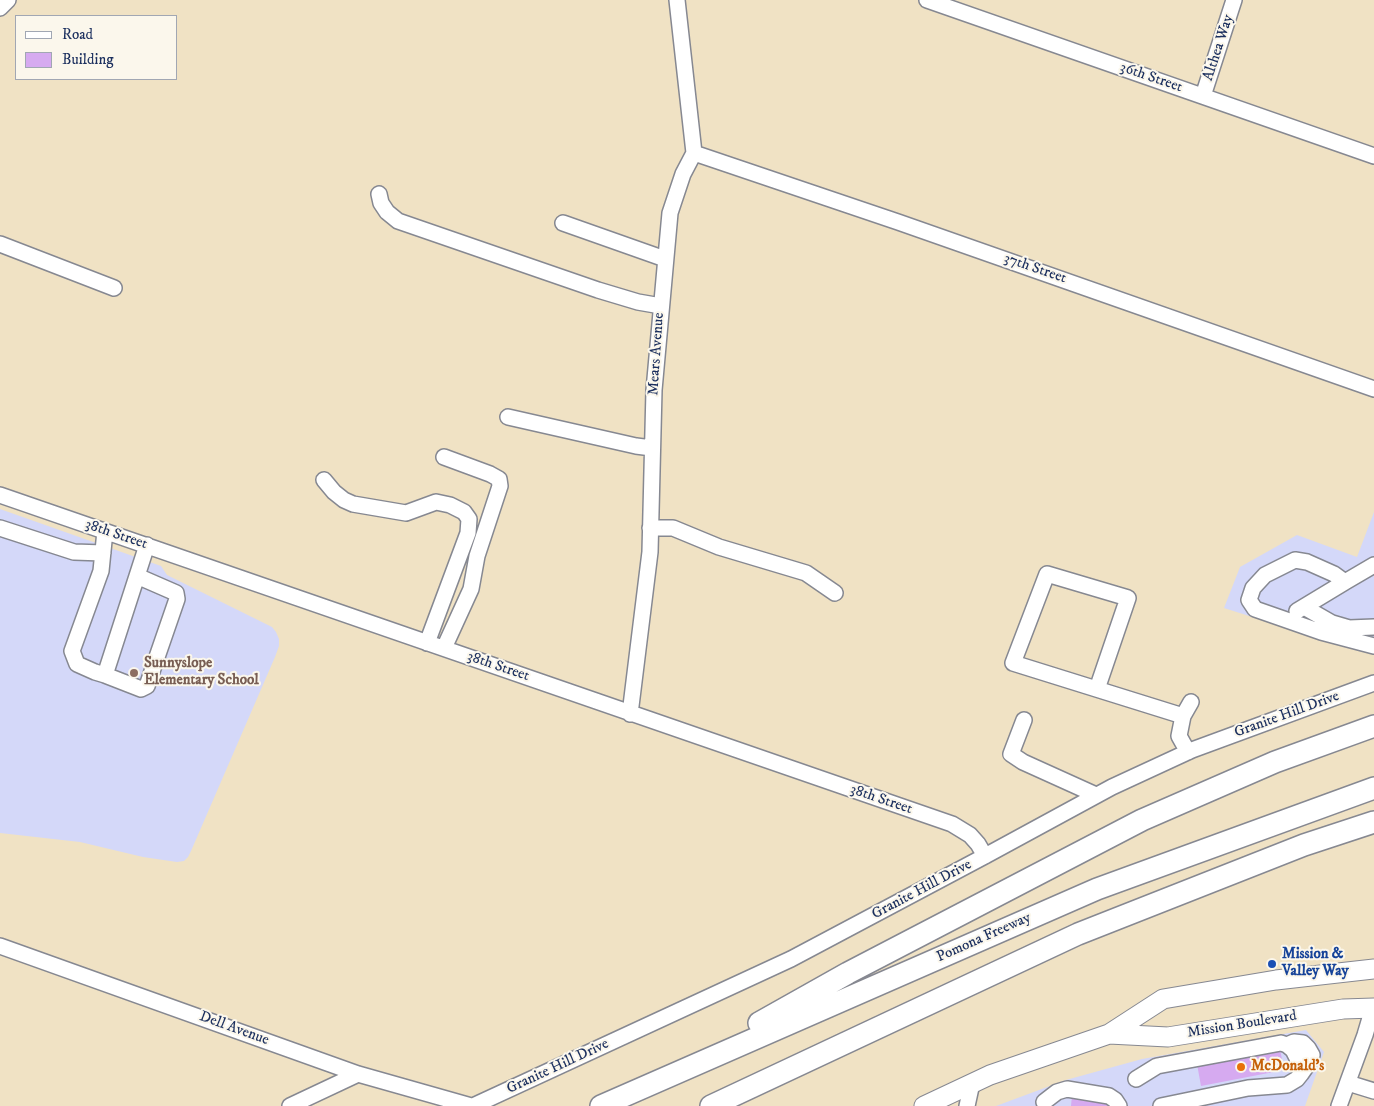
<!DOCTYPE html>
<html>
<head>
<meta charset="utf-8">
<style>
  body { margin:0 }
  #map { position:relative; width:1374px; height:1106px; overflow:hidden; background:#f0e2c4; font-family:"IM FELL DW Pica",serif }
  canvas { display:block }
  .legend { position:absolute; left:15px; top:15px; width:162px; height:65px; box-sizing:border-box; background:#fbf7ec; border:1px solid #a1a7b3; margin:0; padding:6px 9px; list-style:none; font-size:15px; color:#1b2f5e }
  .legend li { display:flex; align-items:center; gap:10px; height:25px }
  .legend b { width:25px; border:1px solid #a1a7b3 }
</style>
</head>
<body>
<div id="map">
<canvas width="1374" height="1106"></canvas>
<ul class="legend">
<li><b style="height:6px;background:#fff"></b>Road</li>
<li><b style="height:14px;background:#d6aaf0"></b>Building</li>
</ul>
</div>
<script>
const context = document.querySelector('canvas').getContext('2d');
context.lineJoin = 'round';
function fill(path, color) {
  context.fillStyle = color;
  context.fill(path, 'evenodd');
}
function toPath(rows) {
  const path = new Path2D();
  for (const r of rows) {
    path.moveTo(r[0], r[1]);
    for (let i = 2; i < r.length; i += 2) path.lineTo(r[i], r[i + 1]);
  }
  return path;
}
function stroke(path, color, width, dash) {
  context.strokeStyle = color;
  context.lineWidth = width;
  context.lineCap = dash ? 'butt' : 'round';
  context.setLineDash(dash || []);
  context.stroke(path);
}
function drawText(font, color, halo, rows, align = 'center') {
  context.font = font + ' "IM FELL DW Pica",serif';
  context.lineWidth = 4;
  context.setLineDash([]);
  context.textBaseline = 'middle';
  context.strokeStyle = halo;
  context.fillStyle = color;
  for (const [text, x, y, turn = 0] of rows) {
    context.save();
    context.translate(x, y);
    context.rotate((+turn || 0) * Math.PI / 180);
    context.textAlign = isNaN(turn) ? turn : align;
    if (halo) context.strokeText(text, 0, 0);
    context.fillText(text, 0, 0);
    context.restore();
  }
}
fill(toPath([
  [0,509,161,566,167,575,272,627,276,632,279,639,279,646,275,657,191,851,188,857,184,861,177,862,143,857,80,842,0,833],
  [1374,512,1374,644,1362,652,1224,608,1240,567,1297,535,1357,557],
  [1306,1030,1324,1052,1305,1106,996,1106,1066,1080,1142,1059]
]), '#d4d8f9');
fill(toPath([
  [1280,1049,1284,1070,1201,1086,1197,1064],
  [1072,1095,1108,1099,1107,1106,1071,1106]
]), '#d6aaf0');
const minor = toPath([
  [927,0,1374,156],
  [0,8,8,0],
  [1203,96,1234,0],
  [694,153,898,222,1374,389],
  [379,194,381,203,387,212,398,221,598,290,638,302,661,306],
  [563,223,665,259],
  [0,244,114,288],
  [508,417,636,446,652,448],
  [324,480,334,492,344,500,353,504,406,513,436,502,450,505,464,512,469,519,468,533,427,643],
  [0,495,952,824,970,835,978,844,985,856],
  [0,528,74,552,103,553],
  [650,528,673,528,719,547,806,573,835,593],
  [105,531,101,571,72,651,77,664,95,672,105,675,147,545],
  [1374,565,1345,582,1334,574,1307,562,1295,560,1265,575,1253,588,1249,600,1255,609,1321,632,1374,646],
  [1304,607,1332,623,1349,628,1374,627],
  [1297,611,1345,582],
  [444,648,471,589,477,556,500,486,499,479,490,474,444,457],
  [105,675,141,689,147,686,177,599,176,593,137,576],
  [1097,689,1128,598,1047,574,1013,663,1183,716],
  [630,714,650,552,654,390,670,213,683,174,694,153,677,0],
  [1024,720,1011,754,1023,762,1096,795],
  [1188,752,1179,736,1183,716,1191,702],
  [0,946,358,1074,471,1106],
  [1287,1045,1294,1042,1303,1043,1308,1048,1312,1055,1308,1064,1301,1074],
  [1136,1079,1157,1066,1281,1043,1287,1045,1293,1050,1297,1058,1301,1074,1297,1079,1287,1085,1248,1088,1161,1106],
  [1348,1083,1374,1091],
  [1044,1102,1057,1092,1067,1089,1109,1096,1115,1100,1119,1106],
  [290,1106,358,1074],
  [473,1106,791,959,985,856,1112,787,1192,750,1374,683],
  [967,1106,972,1083],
  [1339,1106,1365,1035,1373,1008]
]);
const major = toPath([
  [1109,1034,1168,1037,1343,1009,1374,1008],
  [924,1106,990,1075,1109,1034,1163,999,1276,980,1374,969]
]);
const highway = toPath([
  [759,1023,848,973,1142,820,1275,762,1374,726],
  [601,1106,1097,889,1374,788],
  [711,1106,1078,934,1304,845,1374,822]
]);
stroke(minor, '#868891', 18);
stroke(major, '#868891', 21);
stroke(highway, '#868891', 24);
stroke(minor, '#fff', 15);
stroke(major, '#fff', 19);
stroke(highway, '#fff', 21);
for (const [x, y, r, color] of [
  [134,673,5,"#8d6e63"],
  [1272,964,5,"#1a4fb4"],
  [1241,1067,5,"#e8710a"]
]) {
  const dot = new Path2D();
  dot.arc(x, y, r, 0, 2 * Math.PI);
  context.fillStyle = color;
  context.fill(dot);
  stroke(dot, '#fbf7ec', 2);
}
drawText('15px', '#1b2f5e', '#fbf7ec', [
  ["Althea Way",1219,48,-72],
  ["36th Street",1151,78,19],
  ["37th Street",1035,269,19],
  ["Mears Avenue",657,354,-86],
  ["38th Street",116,535,19],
  ["38th Street",498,667,19],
  ["Granite Hill Drive",1287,715,-20],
  ["38th Street",881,800,19],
  ["Granite Hill Drive",922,890,-28],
  ["Pomona Freeway",984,938,-24],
  ["Mission Boulevard",1242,1025,-9],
  ["Dell Avenue",234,1029,20],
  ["Granite Hill Drive",558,1067,-25]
]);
drawText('bold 15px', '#785e54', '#fbf7ec', [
  ["Sunnyslope",144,664],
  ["Elementary School",144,681]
], 'left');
drawText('bold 15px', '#164399', '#fbf7ec', [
  ["Mission &",1282,955],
  ["Valley Way",1282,972]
], 'left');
drawText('bold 15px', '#c56008', '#fbf7ec', [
  ["McDonald's",1251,1067]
], 'left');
</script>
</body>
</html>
